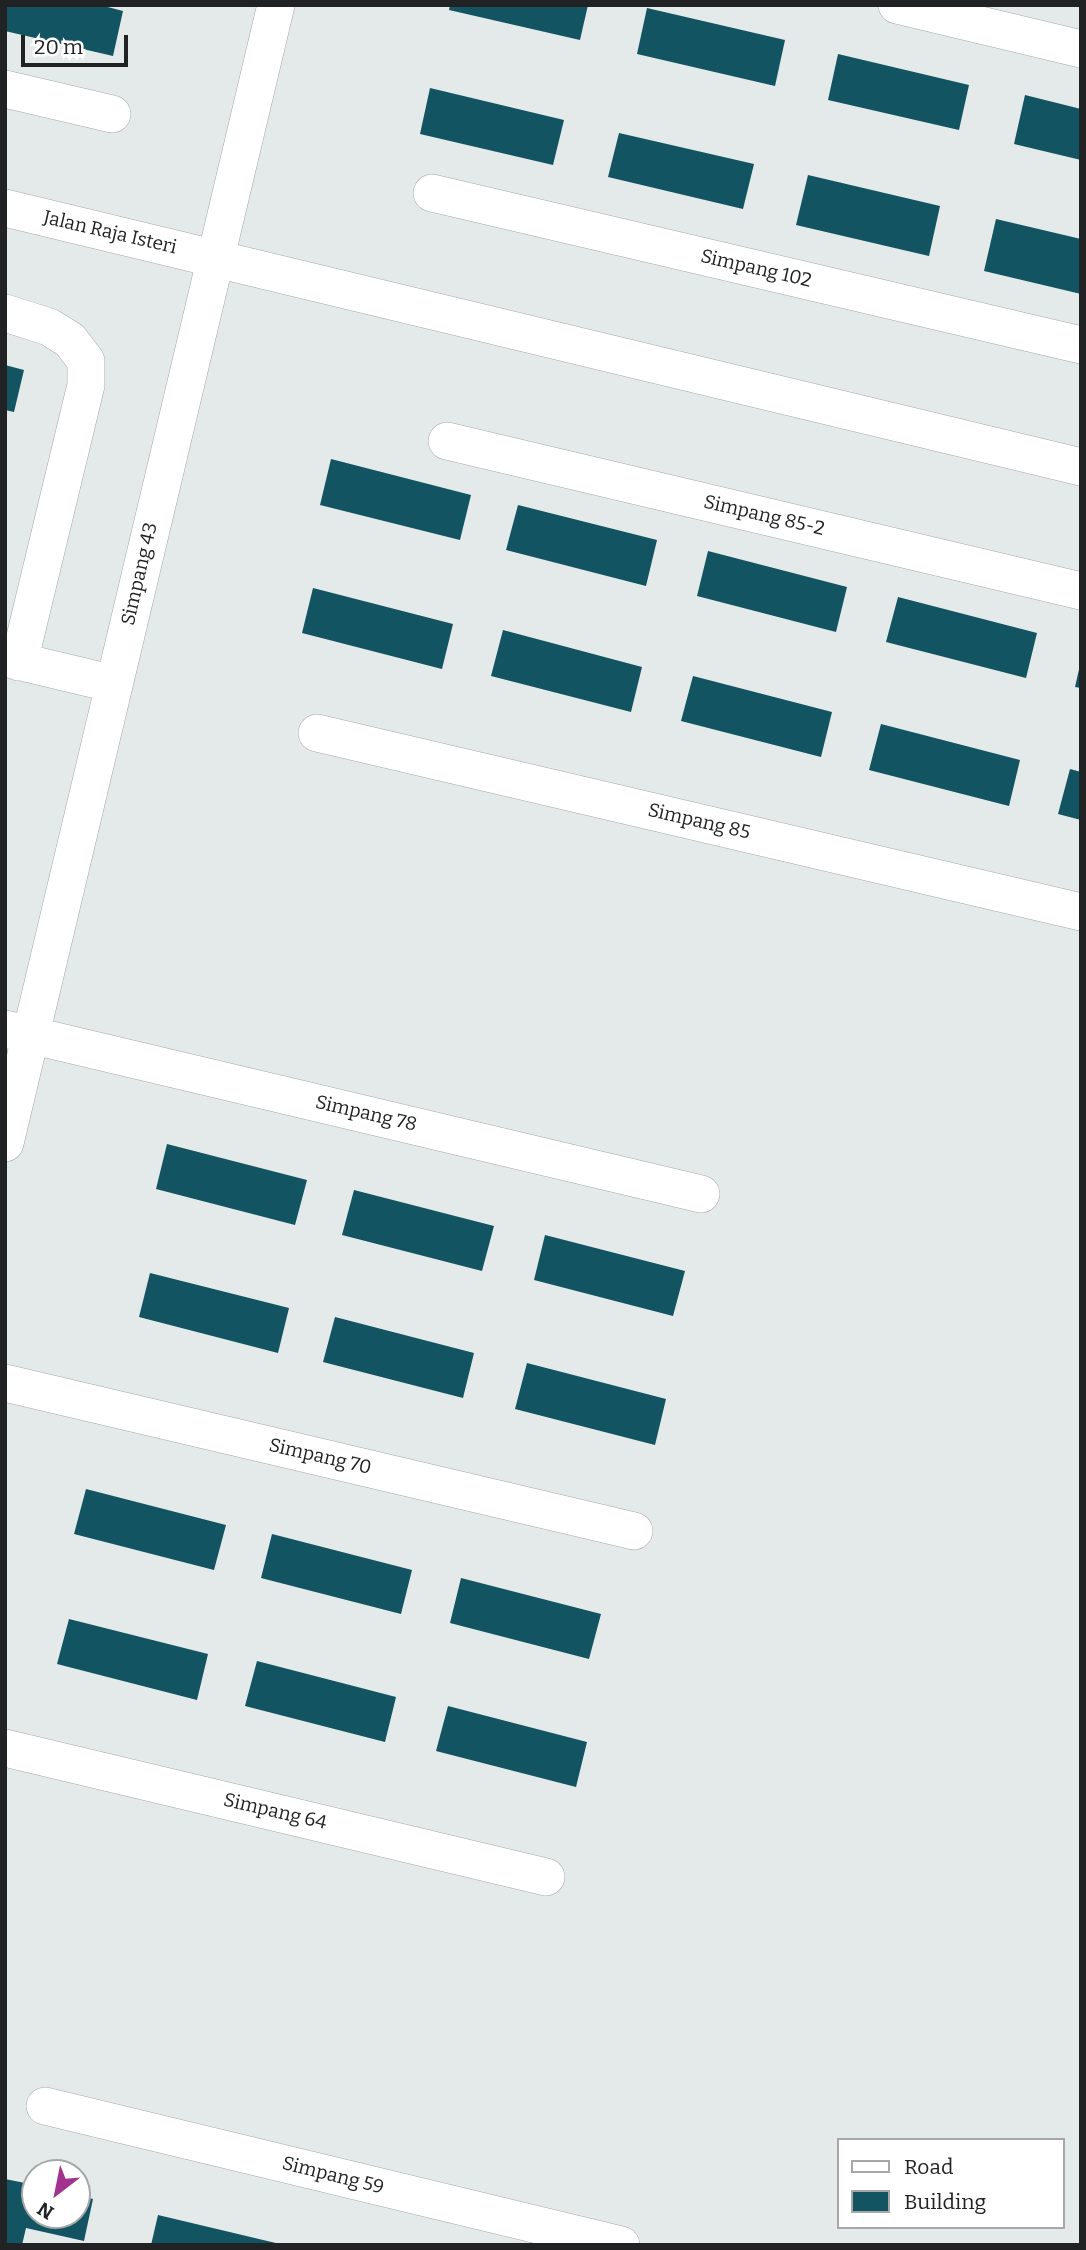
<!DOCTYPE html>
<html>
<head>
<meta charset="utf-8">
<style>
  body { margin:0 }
  #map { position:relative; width:1086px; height:2250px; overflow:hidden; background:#e4e9ea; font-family:Bitter,serif }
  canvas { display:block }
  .frame { position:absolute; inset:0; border:7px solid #212223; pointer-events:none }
  .legend { position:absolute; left:837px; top:2138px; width:228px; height:91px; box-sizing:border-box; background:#fff; border:2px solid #a6a7a7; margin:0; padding:9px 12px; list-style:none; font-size:21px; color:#212223 }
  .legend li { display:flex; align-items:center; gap:14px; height:35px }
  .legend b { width:35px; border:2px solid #a6a7a7 }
  .north { position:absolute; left:21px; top:2159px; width:70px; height:70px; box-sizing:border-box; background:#fff; border:2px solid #a6a7a7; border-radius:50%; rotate:212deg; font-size:19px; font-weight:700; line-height:28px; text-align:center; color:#212223 }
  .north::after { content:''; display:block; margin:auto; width:24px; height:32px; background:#a2328e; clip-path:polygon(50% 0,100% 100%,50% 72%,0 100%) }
  .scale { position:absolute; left:21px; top:35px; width:107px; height:32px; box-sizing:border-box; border:4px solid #212223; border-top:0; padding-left:9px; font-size:21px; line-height:24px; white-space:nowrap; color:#212223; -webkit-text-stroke:5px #fff; paint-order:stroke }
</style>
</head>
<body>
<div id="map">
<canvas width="1086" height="2250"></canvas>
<div class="frame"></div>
<ul class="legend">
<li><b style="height:9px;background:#fff"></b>Road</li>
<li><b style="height:19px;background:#125461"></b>Building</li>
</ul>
<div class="north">N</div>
<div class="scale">20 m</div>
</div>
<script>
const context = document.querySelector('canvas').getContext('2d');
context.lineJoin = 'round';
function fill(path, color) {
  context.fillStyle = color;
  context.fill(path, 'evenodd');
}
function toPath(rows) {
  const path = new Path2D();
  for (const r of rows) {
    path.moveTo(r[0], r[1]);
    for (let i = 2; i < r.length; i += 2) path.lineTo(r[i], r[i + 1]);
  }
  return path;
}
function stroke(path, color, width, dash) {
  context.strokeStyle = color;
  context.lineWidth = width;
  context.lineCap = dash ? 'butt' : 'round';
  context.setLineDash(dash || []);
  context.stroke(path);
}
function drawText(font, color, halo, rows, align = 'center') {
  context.font = font + ' Bitter,serif';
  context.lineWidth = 7;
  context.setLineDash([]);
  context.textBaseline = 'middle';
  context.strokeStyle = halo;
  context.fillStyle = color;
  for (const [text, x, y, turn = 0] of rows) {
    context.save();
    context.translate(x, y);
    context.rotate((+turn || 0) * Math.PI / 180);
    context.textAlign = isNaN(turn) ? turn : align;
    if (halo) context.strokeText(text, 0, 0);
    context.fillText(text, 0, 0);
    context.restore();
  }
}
fill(toPath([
  [5,5,100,5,123,11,113,56,5,31],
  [450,5,588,5,580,40,449,10],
  [647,8,785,40,775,86,637,54],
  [838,54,969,85,959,130,828,100],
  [430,88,564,120,553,165,420,134],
  [1025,95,1081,109,1081,160,1014,144],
  [619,133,754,164,743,209,608,177],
  [808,175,940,206,929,256,796,225],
  [996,219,1081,239,1081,294,984,271],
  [5,365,24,370,14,412,5,410],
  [331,459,471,495,460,540,320,505],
  [518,505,657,540,646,586,506,550],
  [708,551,847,587,836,632,697,596],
  [313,588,453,624,442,669,302,633],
  [898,597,1037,633,1026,678,886,642],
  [503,630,642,667,631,712,491,676],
  [1080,665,1081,665,1081,688,1075,687],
  [693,676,832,712,821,757,681,721],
  [881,724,1020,760,1009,806,869,770],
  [1070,769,1081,772,1081,820,1058,814],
  [167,1144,307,1180,295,1225,156,1189],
  [354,1190,494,1226,482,1271,342,1235],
  [545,1235,685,1271,673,1316,534,1280],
  [150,1273,289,1308,278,1353,139,1317],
  [335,1317,474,1353,463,1398,323,1362],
  [527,1363,666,1399,655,1445,515,1409],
  [86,1489,226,1525,214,1570,74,1534],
  [272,1534,412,1570,401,1614,261,1578],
  [461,1578,601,1614,589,1659,450,1623],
  [69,1619,208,1654,197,1700,57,1664],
  [257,1661,396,1697,385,1742,245,1706],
  [448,1706,587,1742,576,1787,436,1751],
  [5,2179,35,2185,35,2215,77,2215,77,2195,93,2199,84,2241,26,2228,22,2245,5,2245],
  [158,2215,280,2244,280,2245,151,2245]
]), '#125461');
const minor = toPath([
  [897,5,1081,49],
  [5,89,112,114],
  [432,193,1081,345],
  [5,208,1081,467],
  [5,313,49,327,70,340,86,361,86,385,19,662],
  [447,441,1081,591],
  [5,658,114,684],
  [317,733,1081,912],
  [5,1029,701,1194],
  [5,1143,276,5],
  [5,1383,634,1531],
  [5,1748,546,1877],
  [45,2106,621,2245]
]);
stroke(minor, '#a5a9aa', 38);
stroke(minor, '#fff', 37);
drawText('19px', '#212223', '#fff', [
  ["Jalan Raja Isteri",110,233,13],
  ["Simpang 102",756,269,13],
  ["Simpang 85-2",764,516,13],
  ["Simpang 43",140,574,-77],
  ["Simpang 85",699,822,13],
  ["Simpang 78",366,1114,13],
  ["Simpang 70",320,1457,13],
  ["Simpang 64",275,1812,13],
  ["Simpang 59",333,2176,14]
]);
</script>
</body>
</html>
